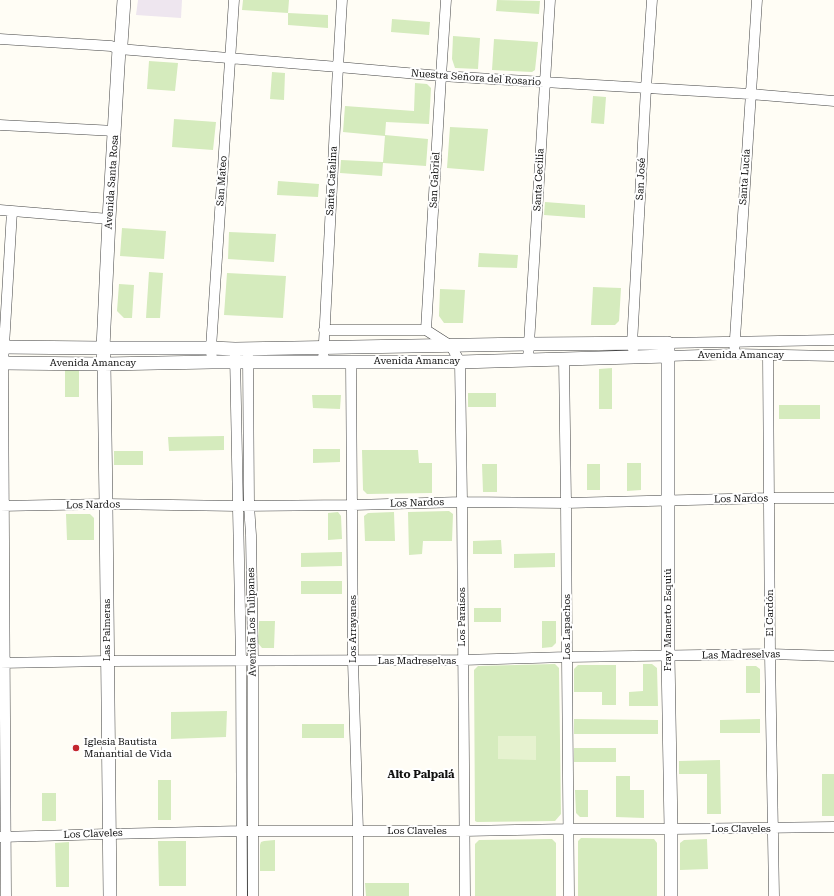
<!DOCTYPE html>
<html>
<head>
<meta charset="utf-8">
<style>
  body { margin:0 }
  canvas { display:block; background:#fffdf5 }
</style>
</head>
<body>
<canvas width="834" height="896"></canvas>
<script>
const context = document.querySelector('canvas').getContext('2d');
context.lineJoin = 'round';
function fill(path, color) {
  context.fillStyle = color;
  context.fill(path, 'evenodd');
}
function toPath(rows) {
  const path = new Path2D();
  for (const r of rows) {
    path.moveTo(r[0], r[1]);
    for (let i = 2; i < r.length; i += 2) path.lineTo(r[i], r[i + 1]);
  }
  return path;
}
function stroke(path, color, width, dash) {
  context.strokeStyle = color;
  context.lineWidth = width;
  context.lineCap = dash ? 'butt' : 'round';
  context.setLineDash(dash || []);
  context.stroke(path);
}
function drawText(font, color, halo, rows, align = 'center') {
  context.font = font + ' "Roboto Serif",serif';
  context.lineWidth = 4;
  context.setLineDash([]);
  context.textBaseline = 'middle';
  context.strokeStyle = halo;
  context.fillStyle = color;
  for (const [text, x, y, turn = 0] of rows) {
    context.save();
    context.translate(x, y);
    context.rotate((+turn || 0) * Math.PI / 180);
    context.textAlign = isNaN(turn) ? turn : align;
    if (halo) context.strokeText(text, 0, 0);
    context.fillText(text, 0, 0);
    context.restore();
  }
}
fill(toPath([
  [138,0,182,0,181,18,136,15]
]), '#eee6ef');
fill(toPath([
  [243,0,289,0,288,13,328,15,328,28,288,25,288,13,242,10],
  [497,0,540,1,539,14,496,11],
  [392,19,430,22,429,35,391,32],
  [453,36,480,38,478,69,455,68,452,59],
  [494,39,538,42,535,70,532,72,492,70],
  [149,61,178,63,175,91,147,89],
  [272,72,285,73,284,100,270,99],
  [415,83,427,84,431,88,429,124,386,122,385,135,428,139,426,166,383,163,382,176,340,173,341,160,383,162,385,136,343,132,345,106,414,111],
  [593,96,606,97,604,124,591,123],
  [174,119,216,122,213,150,172,147],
  [450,127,488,129,484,171,447,168],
  [278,181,319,184,318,197,277,195],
  [545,202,585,205,585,218,544,215],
  [122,228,166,231,164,259,120,256],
  [229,232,276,234,274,262,228,259],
  [479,253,518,255,517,268,478,267],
  [149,272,163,273,160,318,146,318],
  [227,273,286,276,283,318,224,315],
  [119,284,134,285,132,318,124,318,117,311],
  [593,287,621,288,619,321,615,325,591,325],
  [440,289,465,290,463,323,444,323,439,316],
  [612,368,612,409,599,409,599,369],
  [65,370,79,370,79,397,65,397],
  [468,393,496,393,496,407,468,407],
  [312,395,341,395,340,409,313,408],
  [779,405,820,405,820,419,779,419],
  [224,436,224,450,169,451,168,437],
  [313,449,340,449,340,462,313,463],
  [362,450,418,450,419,463,432,463,432,493,367,494,363,490],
  [114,451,143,451,143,465,114,465],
  [627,463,641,463,641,490,627,491],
  [482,464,497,464,497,492,483,492],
  [587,464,600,464,600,490,587,490],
  [449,511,453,514,452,541,423,541,422,554,409,555,408,512],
  [338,512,341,516,342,539,328,540,328,513],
  [394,512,395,541,365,541,364,516,368,513],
  [66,514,90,514,94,518,94,540,67,540],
  [501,540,502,554,473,554,473,541],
  [342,552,342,566,301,567,301,553],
  [555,553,555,567,514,568,514,554],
  [301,581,342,581,342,594,301,594],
  [474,608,501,608,501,622,474,622],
  [259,621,275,621,274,648,262,648,258,643],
  [542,621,556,621,556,643,552,647,542,648],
  [555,664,559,668,561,814,555,821,477,822,475,821,474,670,478,666],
  [643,664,652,664,657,668,658,706,629,706,629,692,643,691],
  [578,665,616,665,616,705,602,705,602,692,574,692,574,669],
  [746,666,756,666,760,669,760,693,746,693],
  [227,711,226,737,171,739,171,712],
  [574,719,658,720,658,734,574,734],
  [760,719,760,733,720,733,720,720],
  [302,724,344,724,344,738,302,738],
  [574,748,616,748,616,762,574,762],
  [720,760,721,814,707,814,707,774,679,774,679,761],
  [822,774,834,774,834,816,822,816],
  [616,776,630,776,630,790,644,790,644,818,616,817],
  [158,780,171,780,171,820,158,820],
  [575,790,588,790,588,817,580,817,576,813],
  [42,793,56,793,56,821,42,821],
  [581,838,654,839,657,843,657,896,578,896,578,841],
  [552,839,556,843,556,896,475,896,475,844,479,840],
  [707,839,708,869,680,870,680,843,684,840],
  [275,840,275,871,260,871,260,845,261,842,264,841],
  [158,841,186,841,186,886,159,886],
  [69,842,69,887,56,887,55,843],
  [365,883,409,883,409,896,366,896]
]), '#d5ebbd');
fill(toPath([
  [498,736,536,736,536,760,498,759]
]), '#e6f2cf');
const minor = toPath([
  [446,0,441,76,426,330,451,346,460,362,462,502,465,896],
  [0,39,111,46,119,49,338,67,441,76,750,94,834,101],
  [0,125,115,131],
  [0,210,109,219],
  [324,330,426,330],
  [668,343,834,340],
  [633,349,632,344,646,88,652,0],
  [734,354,757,0],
  [235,355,241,662,242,896],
  [768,355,770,654,774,896],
  [248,356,249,505,251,535,253,662,253,896],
  [668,356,734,354,834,356],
  [564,359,566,503,567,657,569,896],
  [528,360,550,0],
  [351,361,353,661,358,831,358,896],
  [212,362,211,348,234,0],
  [323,362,338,67,342,0],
  [0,506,106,504,238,506,353,505,462,502,566,503,769,498,834,498],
  [0,663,107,661,462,660,567,657,770,654,834,656],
  [0,837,109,834,242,831,464,831,568,829,671,829,834,827],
  [6,896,3,363,12,211]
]);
const tertiary = toPath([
  [0,347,103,348,211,348,235,349,529,344,668,343,668,656,671,829,671,896],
  [0,363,104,364,212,362,460,362,668,356],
  [110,896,106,504,104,364,103,348,109,219,119,49,121,44,124,0]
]);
stroke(minor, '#444', 11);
stroke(tertiary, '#444', 14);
stroke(minor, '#fff', 10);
stroke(tertiary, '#fff', 13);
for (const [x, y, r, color] of [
  [76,748,4,"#c4262e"]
]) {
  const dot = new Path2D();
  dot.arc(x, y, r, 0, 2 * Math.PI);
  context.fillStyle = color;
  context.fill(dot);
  stroke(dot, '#fff', 1.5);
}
drawText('10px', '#111', '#fff', [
  ["Nuestra Señora del Rosario",476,78,4],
  ["Santa Lucía",745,177,-86],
  ["San José",641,179,-87],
  ["San Gabriel",435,180,-87],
  ["Santa Cecilia",539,180,-87],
  ["San Mateo",222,181,-86],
  ["Santa Catalina",332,181,-87],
  ["Avenida Santa Rosa",112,182,-86],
  ["Avenida Amancay",741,355],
  ["Avenida Amancay",417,361],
  ["Avenida Amancay",93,363],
  ["Los Nardos",741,499,-1],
  ["Los Nardos",417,503,-2],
  ["Los Nardos",93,505,-1],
  ["El Cardón",770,613,-90],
  ["Los Paraísos",462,617,-90],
  ["Fray Mamerto Esquiú",668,620,-90],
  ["Avenida Los Tulipanes",252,622,-91],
  ["Los Lapachos",567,627,-90],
  ["Los Arrayanes",353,629,-90],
  ["Las Palmeras",107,630,-90],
  ["Las Madreselvas",741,655,-1],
  ["Las Madreselvas",417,661],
  ["Los Claveles",741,829],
  ["Los Claveles",417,831],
  ["Los Claveles",93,834,-2]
]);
drawText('10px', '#111', '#fff', [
  ["Iglesia Bautista",84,742],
  ["Manantial de Vida",84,754]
], 'left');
drawText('bold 11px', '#111', '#fff', [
  ["Alto Palpalá",421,775]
]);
</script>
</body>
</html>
